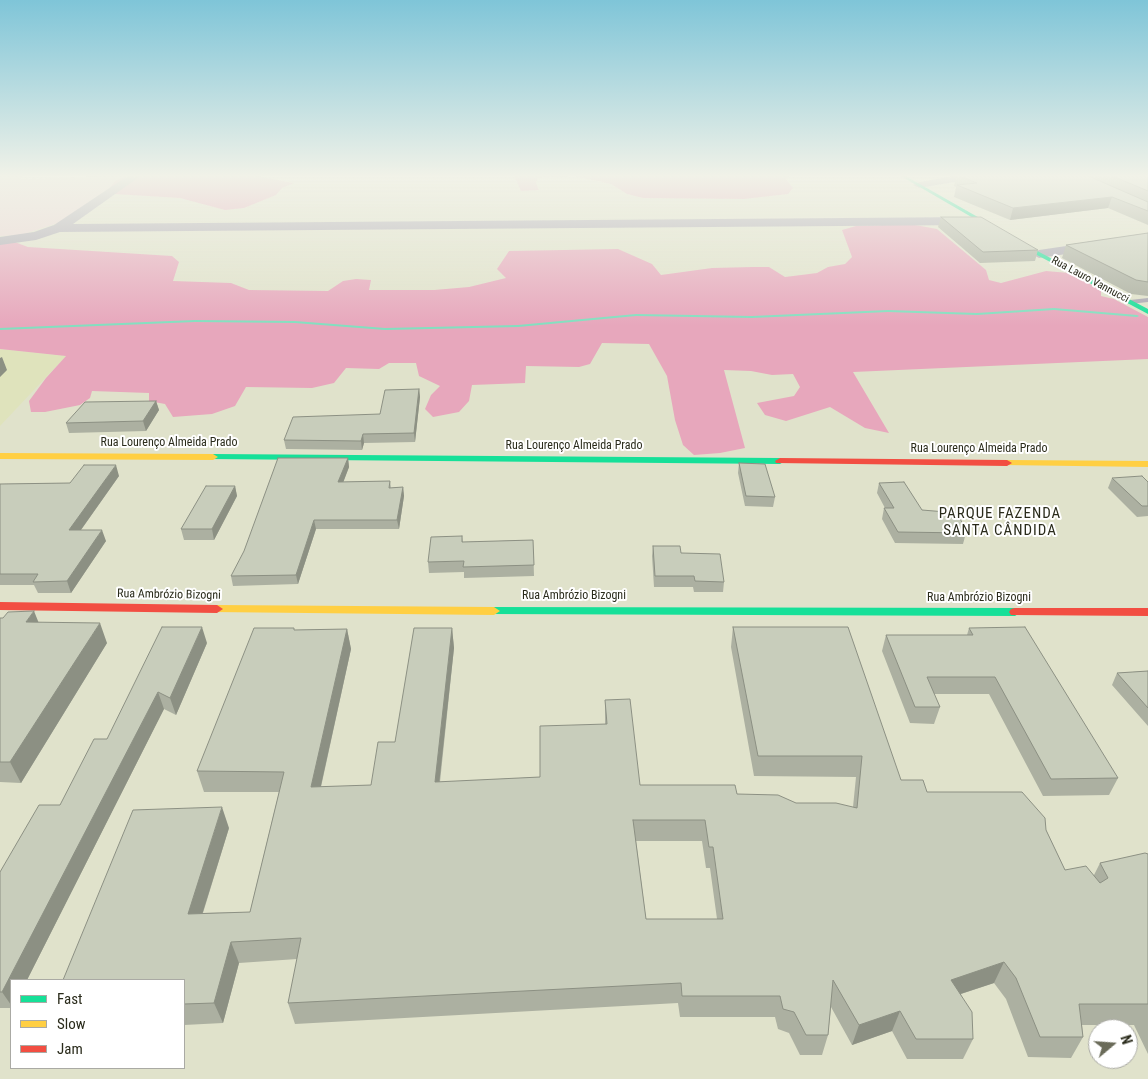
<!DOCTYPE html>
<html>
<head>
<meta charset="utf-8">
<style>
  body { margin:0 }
  #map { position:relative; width:1148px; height:1079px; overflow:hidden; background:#e0e2cb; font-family:"Roboto Condensed",sans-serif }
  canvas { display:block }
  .legend { position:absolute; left:10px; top:979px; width:175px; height:90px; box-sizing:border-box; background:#fff; border:1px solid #aaaaa4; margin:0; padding:6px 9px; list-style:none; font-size:15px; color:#2a2b1b }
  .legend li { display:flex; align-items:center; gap:10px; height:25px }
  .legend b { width:25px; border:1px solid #aaaaa4 }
  .north { position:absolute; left:1088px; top:1019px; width:50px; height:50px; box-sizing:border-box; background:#fff; border:1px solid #aaaaa4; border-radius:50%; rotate:72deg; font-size:14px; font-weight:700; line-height:20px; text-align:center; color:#2a2b1b }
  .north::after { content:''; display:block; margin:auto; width:18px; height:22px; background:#6a6b59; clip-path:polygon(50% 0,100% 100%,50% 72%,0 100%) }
</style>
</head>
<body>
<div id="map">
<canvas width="1148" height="1079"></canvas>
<ul class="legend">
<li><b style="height:6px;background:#16e098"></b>Fast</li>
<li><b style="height:6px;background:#ffcf43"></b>Slow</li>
<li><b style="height:6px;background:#f24e42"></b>Jam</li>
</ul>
<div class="north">N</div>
</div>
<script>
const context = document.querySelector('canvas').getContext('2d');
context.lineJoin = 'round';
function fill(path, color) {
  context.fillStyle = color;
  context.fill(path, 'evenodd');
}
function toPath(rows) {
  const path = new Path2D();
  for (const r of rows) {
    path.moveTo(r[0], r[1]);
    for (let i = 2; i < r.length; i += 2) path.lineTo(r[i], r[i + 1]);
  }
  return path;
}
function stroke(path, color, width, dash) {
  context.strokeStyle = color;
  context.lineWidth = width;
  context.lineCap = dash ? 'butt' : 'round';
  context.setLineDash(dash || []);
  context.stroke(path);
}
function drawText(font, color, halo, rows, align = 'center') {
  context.font = font + ' "Roboto Condensed",sans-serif';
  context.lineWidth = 4;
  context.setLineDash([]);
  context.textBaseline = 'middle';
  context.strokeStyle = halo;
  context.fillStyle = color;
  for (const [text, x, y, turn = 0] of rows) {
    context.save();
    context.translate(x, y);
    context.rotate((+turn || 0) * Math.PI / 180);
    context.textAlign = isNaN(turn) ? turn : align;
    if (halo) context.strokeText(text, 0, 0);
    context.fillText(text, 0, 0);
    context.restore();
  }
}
fill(toPath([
  [0,349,66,356,0,426]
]), '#dfe3bc');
fill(toPath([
  [0,175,24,175,21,179,131,175,58,223,21,235,0,236]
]), '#ecd6d5');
fill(toPath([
  [139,175,252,175,294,183,282,188,276,195,244,208,225,210,180,198,114,194,109,189,115,181,123,177],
  [514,175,790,175,786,179,793,188,788,194,744,199,643,198,627,194,611,184,574,176,538,178,536,183,539,190,521,191],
  [910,224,937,229,986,270,989,280,1001,283,1046,271,1069,273,1101,290,1101,296,1114,299,1148,317,1148,359,853,372,889,433,865,428,830,407,786,421,765,415,757,403,794,396,800,387,793,374,772,375,751,371,724,370,745,448,720,453,694,455,683,445,675,420,667,376,649,344,602,343,590,364,579,367,526,366,525,383,472,385,469,401,459,412,433,417,425,409,431,395,440,386,419,376,416,363,389,363,379,369,346,368,334,383,312,388,246,387,235,406,212,414,173,417,165,404,149,401,149,393,92,391,90,398,80,405,45,412,31,412,29,401,46,378,66,356,0,349,0,241,12,241,28,247,172,256,179,262,173,281,231,283,249,290,328,291,343,281,356,279,371,280,369,290,434,290,469,287,506,278,497,269,509,251,618,249,652,264,661,275,712,268,753,267,769,267,785,277,817,273,828,267,845,264,852,257,842,230,856,226]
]), '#e7a7bc');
fill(toPath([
  [1054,308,1137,315,1139,316,1137,317,1054,310,977,315,888,312,752,318,636,316,518,327,385,330,295,323,195,322,0,330,0,328,195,320,295,321,385,328,518,325,636,314,752,316,888,310,977,313,1054,308]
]), '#82dfbf');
fill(toPath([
  [1148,298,1148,302,1130,304,1126,302,1130,300,1148,298]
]), '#aaa7b2');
fill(toPath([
  [129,175,142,175,73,224,972,217,978,221,972,225,60,232,36,240,0,245,0,237,34,232,54,225,129,175],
  [959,175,984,175,978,178,919,188,913,185,919,182,959,175],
  [1148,234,1148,242,1039,258,1032,254,1039,250,1148,234]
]), '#aaa7b2');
fill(toPath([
  [899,175,904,175,1041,253,1148,309,1148,314,1037,255,899,175],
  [213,454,780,458,785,461,780,464,210,459,208,457,210,455,213,454],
  [494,607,1015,608,1021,612,1015,616,490,614,488,611,494,607]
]), '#16e098');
fill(toPath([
  [0,453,213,454,218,457,213,460,0,459,0,453],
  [1007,460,1148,461,1148,467,1003,465,1002,463,1007,460],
  [217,605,494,607,500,611,494,615,213,612,211,609,217,605]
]), '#ffcf43');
fill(toPath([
  [780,458,1007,460,1012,463,1007,466,776,463,775,461,780,458],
  [0,602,217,605,223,609,217,613,0,610,0,602],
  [1015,608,1148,608,1148,616,1011,615,1009,612,1011,609,1015,608]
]), '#f24e42');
fill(toPath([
  [956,175,1148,175,1148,225,1108,208,1010,220,954,197,956,187,954,186],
  [941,217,1038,250,1035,261,980,263,938,227],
  [1148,233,1148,296,1131,294,1062,258,1066,245],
  [419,389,420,397,415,442,364,443,362,450,286,449,284,440,380,414],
  [156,401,159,410,146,431,69,433,66,423],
  [348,458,349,467,343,482,390,481,391,488,403,487,404,496,399,529,316,529,298,584,233,586,231,576],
  [739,463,775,497,773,507,745,506,738,473],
  [119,476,81,530,106,541,71,593,38,593,34,585,0,585,0,484,70,483],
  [1112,478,1148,482,1148,516,1137,517,1108,488],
  [879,483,922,510,966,533,963,544,895,543,882,519,884,508,885,508,877,493],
  [235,486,237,496,214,540,184,540,181,529],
  [462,536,463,542,533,540,534,576,464,578,464,572,429,573,428,562],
  [653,546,681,553,724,582,723,592,694,592,693,587,654,587,652,556],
  [0,618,39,622,107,643,21,783,0,782],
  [733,627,901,780,927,792,1046,830,1065,870,1094,875,1100,863,1148,854,1148,1054,1134,1025,1082,1025,1083,1037,1071,1058,1028,1057,1006,999,994,983,961,994,973,1039,963,1059,907,1059,892,1031,852,1045,831,1007,828,1035,822,1055,800,1055,789,1033,778,1029,775,1017,680,1017,678,1003,295,1024,288,1003,297,959,239,963,223,1023,184,1025,184,980,63,980,229,828,203,913,250,912,279,792,204,792,197,771,295,630,347,629,351,649,321,787,371,785,395,742,452,628,454,648,440,782,540,777,605,724,605,700,640,785,737,794,796,803,853,807,856,777,754,776,731,647],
  [636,841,702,841,706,868,710,868,717,919,646,919],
  [969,628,1118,778,1109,795,1043,796,989,694,934,694,940,707,934,724,910,723,882,651,886,635,967,635],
  [207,643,176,715,164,709,27,980,11,980,11,1008,0,1008,0,872,60,805,107,739],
  [1148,671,1148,726,1112,685,1117,673]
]), '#acb0a1');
fill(toPath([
  [1112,197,1108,208,1010,220,1013,208],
  [2,357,7,370,0,377,0,358],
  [419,389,420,397,415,442,414,433],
  [156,401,159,410,146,431,143,421],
  [363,434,364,443,362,450,361,441],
  [348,458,349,467,340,491,338,482],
  [116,465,119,476,73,541,69,530],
  [235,486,237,496,214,540,212,529],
  [403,487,404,496,399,529,397,520],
  [314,520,316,529,298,584,296,575],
  [102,530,106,541,71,593,67,581],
  [34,611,42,631,26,622],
  [100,623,107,643,21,783,10,762],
  [202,627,207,643,176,715,170,698],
  [452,628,454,648,437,803,435,782],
  [347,629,351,649,316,808,311,787],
  [158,692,164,709,27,980,11,980,11,1005,2,992],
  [222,807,229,828,196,934,188,914],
  [231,942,239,963,223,1023,214,1003],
  [1004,962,994,983,942,1000,951,980],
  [900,1011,892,1031,852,1045,859,1025]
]), '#8c9083');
const building = toPath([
  [957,175,1086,175,1148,202,1148,211,1112,197,1013,208,957,185,977,183,957,175],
  [1110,175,1148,175,1148,191,1110,175],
  [941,217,981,217,1038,250,983,252,941,217],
  [1148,233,1148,282,1136,280,1066,245,1148,233],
  [419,389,414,433,363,434,361,441,284,440,293,417,380,414,385,390,419,389],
  [156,401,143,421,66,423,85,402,156,401],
  [278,458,348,458,338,482,390,481,389,488,403,487,397,520,314,520,296,575,231,576,244,551,278,458],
  [739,463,765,464,775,497,746,496,739,463],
  [84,465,116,465,69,530,102,530,67,581,33,582,38,574,0,574,0,484,70,483,84,465],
  [1142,476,1148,482,1148,506,1142,506,1112,478,1142,476],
  [904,482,922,510,958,513,966,533,898,532,884,508,894,508,879,483,904,482],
  [206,486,235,486,212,529,181,529,206,486],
  [462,536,462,542,533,540,534,565,463,567,464,561,428,562,431,537,462,536],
  [653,546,680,546,681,553,720,554,724,582,695,581,694,576,655,576,653,546],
  [34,611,26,622,100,623,10,762,0,762,0,618,3,618,8,612,34,611],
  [162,627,202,627,170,698,158,692,2,992,0,992,0,872,39,805,60,805,94,739,107,739,162,627],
  [733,627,848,627,901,780,923,780,927,792,1022,792,1045,818,1046,830,1065,870,1086,866,1100,883,1108,878,1100,863,1145,853,1148,854,1148,1004,1079,1004,1083,1037,1040,1037,1016,978,1004,962,951,980,972,1012,973,1039,916,1039,900,1011,859,1025,833,980,828,1035,806,1035,794,1012,783,1009,780,996,682,996,681,983,288,1003,301,938,231,942,214,1003,184,1004,184,980,63,980,133,810,222,807,188,914,250,912,284,772,197,771,254,628,294,628,294,630,347,629,311,787,371,785,378,742,395,742,414,628,452,628,435,782,540,777,540,726,607,724,605,700,630,699,640,785,735,785,737,794,778,795,796,803,836,803,857,808,862,756,758,756,733,627],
  [633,820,705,820,709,847,713,847,723,919,646,919,633,820],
  [1025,627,1118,778,1051,779,995,677,927,677,940,707,915,707,886,635,973,635,969,628,1025,627],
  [1148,671,1148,708,1117,673,1148,671]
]);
fill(building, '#c8cdbb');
stroke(building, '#8c9083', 1);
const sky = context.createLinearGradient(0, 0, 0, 326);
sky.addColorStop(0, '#7fc5d8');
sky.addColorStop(0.54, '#f1f2e8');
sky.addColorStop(1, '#f1f2e800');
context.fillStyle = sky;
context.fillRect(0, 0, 1148, 326);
drawText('11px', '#2a2b1b', '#fff', [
  ["Rua Lauro Vannucci",1090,280,28]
]);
drawText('12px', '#2a2b1b', '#fff', [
  ["Rua Lourenço Almeida Prado",169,443],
  ["Rua Lourenço Almeida Prado",574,446],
  ["Rua Lourenço Almeida Prado",979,449],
  ["Rua Ambrózio Bizogni",169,595,1],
  ["Rua Ambrózio Bizogni",574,596],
  ["Rua Ambrózio Bizogni",979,598]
]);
context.letterSpacing = '1px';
drawText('15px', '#2a2b1b', '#fff', [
  ["PARQUE FAZENDA",1000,514],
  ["SANTA CÂNDIDA",1000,531]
]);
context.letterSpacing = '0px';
</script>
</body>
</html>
